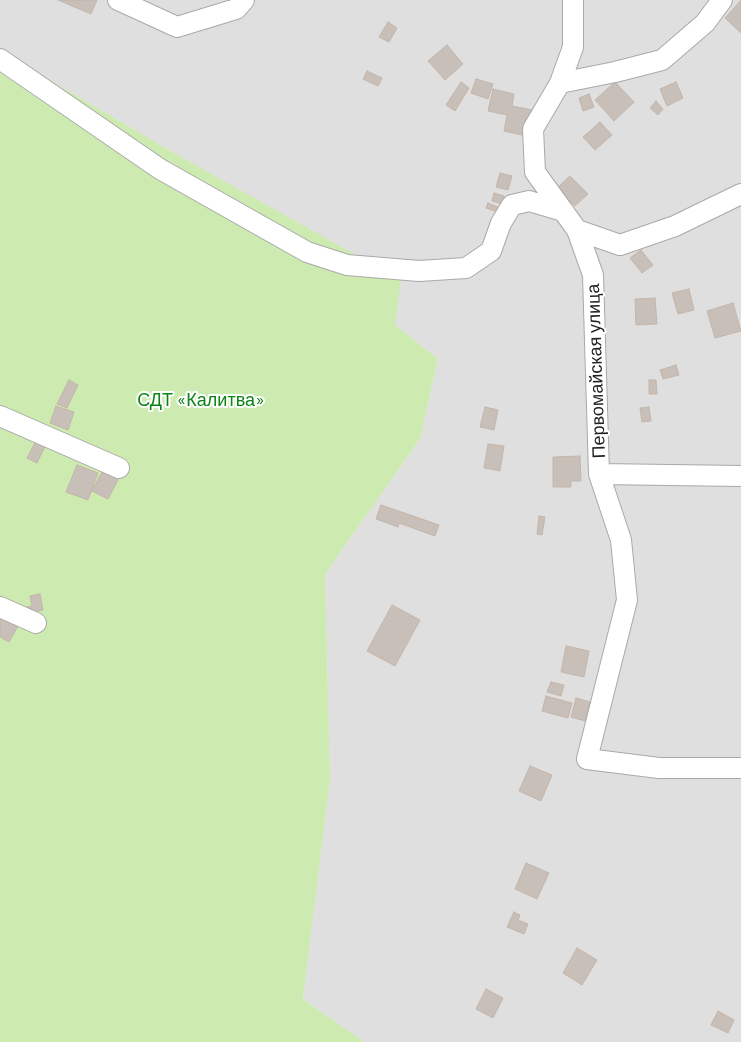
<!DOCTYPE html>
<html>
<head>
<meta charset="utf-8">
<style>
  body { margin:0 }
  canvas { display:block; background:#f2efe9 }
</style>
</head>
<body>
<canvas width="741" height="1042"></canvas>
<script>
const context = document.querySelector('canvas').getContext('2d');
context.lineJoin = 'round';
function fill(path, color) {
  context.fillStyle = color;
  context.fill(path, 'evenodd');
}
function toPath(rows) {
  const path = new Path2D();
  for (const r of rows) {
    path.moveTo(r[0], r[1]);
    for (let i = 2; i < r.length; i += 2) path.lineTo(r[i], r[i + 1]);
  }
  return path;
}
function stroke(path, color, width, dash) {
  context.strokeStyle = color;
  context.lineWidth = width;
  context.lineCap = dash ? 'butt' : 'round';
  context.setLineDash(dash || []);
  context.stroke(path);
}
function drawText(font, color, halo, rows, align = 'center') {
  context.font = font + ' Barlow,sans-serif';
  context.lineWidth = 4;
  context.setLineDash([]);
  context.textBaseline = 'middle';
  context.strokeStyle = halo;
  context.fillStyle = color;
  for (const [text, x, y, turn = 0] of rows) {
    context.save();
    context.translate(x, y);
    context.rotate((+turn || 0) * Math.PI / 180);
    context.textAlign = isNaN(turn) ? turn : align;
    if (halo) context.strokeText(text, 0, 0);
    context.fillText(text, 0, 0);
    context.restore();
  }
}
fill(toPath([
  [0,0,741,0,741,1042,364,1042,303,999,330,780,325,574,420,439,438,359,181,157,0,51]
]), '#e0dfdf');
fill(toPath([
  [0,51,181,157,401,280,395,325,438,359,420,439,325,574,330,780,303,999,364,1042,0,1042]
]), '#cdebb0');
const building = toPath([
  [58,0,97,0,91,14,58,0],
  [741,0,741,33,725,18,741,0],
  [388,22,397,28,389,42,379,37,388,22],
  [447,45,463,64,445,80,428,61,447,45],
  [367,71,382,78,378,86,363,79,367,71],
  [476,79,493,84,488,99,471,93,476,79],
  [461,82,469,88,455,111,446,105,461,82],
  [615,82,634,102,614,121,595,100,615,82],
  [676,82,683,98,667,106,660,89,676,82],
  [493,89,514,94,512,106,532,110,526,136,504,131,507,115,488,111,493,89],
  [589,94,594,107,583,111,579,98,589,94],
  [656,101,663,109,658,115,650,108,656,101],
  [600,122,612,135,595,150,583,137,600,122],
  [500,173,512,176,508,190,496,187,500,173],
  [570,176,588,194,575,206,557,188,570,176],
  [494,193,504,196,502,204,492,201,494,193],
  [488,203,500,208,498,212,486,208,488,203],
  [641,250,653,265,642,273,630,258,641,250],
  [689,289,694,310,678,314,672,293,689,289],
  [655,298,657,324,636,325,635,299,655,298],
  [733,303,741,331,715,338,707,311,733,303],
  [676,365,679,375,663,379,660,370,676,365],
  [69,380,78,385,67,408,57,404,69,380],
  [649,380,656,380,657,394,649,394,649,380],
  [56,406,74,412,68,430,50,423,56,406],
  [485,407,498,410,494,430,480,427,485,407],
  [649,407,651,421,642,422,640,408,649,407],
  [38,437,47,442,37,463,27,458,38,437],
  [488,444,504,446,500,471,484,468,488,444],
  [580,456,581,481,571,481,571,487,553,487,553,457,580,456],
  [77,465,98,473,88,500,66,492,77,465],
  [102,472,118,480,108,499,92,491,102,472],
  [381,505,439,525,435,536,399,523,398,527,376,519,381,505],
  [539,516,545,517,542,535,537,534,539,516],
  [40,594,43,610,28,613,27,607,32,606,30,596,40,594],
  [392,605,420,620,395,666,367,651,392,605],
  [0,617,18,626,9,642,0,637,0,617],
  [566,646,589,651,584,677,561,672,566,646],
  [551,682,564,685,561,696,547,692,551,682],
  [546,696,572,703,568,718,542,711,546,696],
  [576,698,590,702,585,721,571,717,576,698],
  [530,766,552,775,541,801,519,791,530,766],
  [526,863,549,873,537,899,515,889,526,863],
  [514,912,520,915,518,920,528,924,524,934,507,927,514,912],
  [577,948,597,960,582,985,563,973,577,948],
  [486,989,503,998,493,1018,476,1009,486,989],
  [718,1011,734,1020,728,1033,711,1025,718,1011]
]);
fill(building, '#c7bfb8');
stroke(building, '#c4b6ab', 1);
const minor = toPath([
  [118,0,177,27,236,9,244,0],
  [573,0,573,47,560,83,533,129,535,172,577,230,593,275,599,474,621,540,627,600,587,759,659,768,741,768],
  [0,59,160,169,307,252,347,265,419,271,466,268,491,251,501,223,512,205,529,201,563,211],
  [560,83,615,72,662,60,705,23,722,0],
  [577,230,620,245,675,226,741,194],
  [0,416,119,468],
  [599,474,741,476],
  [0,607,36,623]
]);
stroke(minor, '#a9a9a9', 22);
stroke(minor, '#fff', 20);
drawText('18px', '#222', '#fff', [
  ["Первомайская улица",596,371,-92]
]);
drawText('18px', '#0c8416', '#fff', [
  ["СДТ «Калитва»",201,400]
]);
</script>
</body>
</html>
